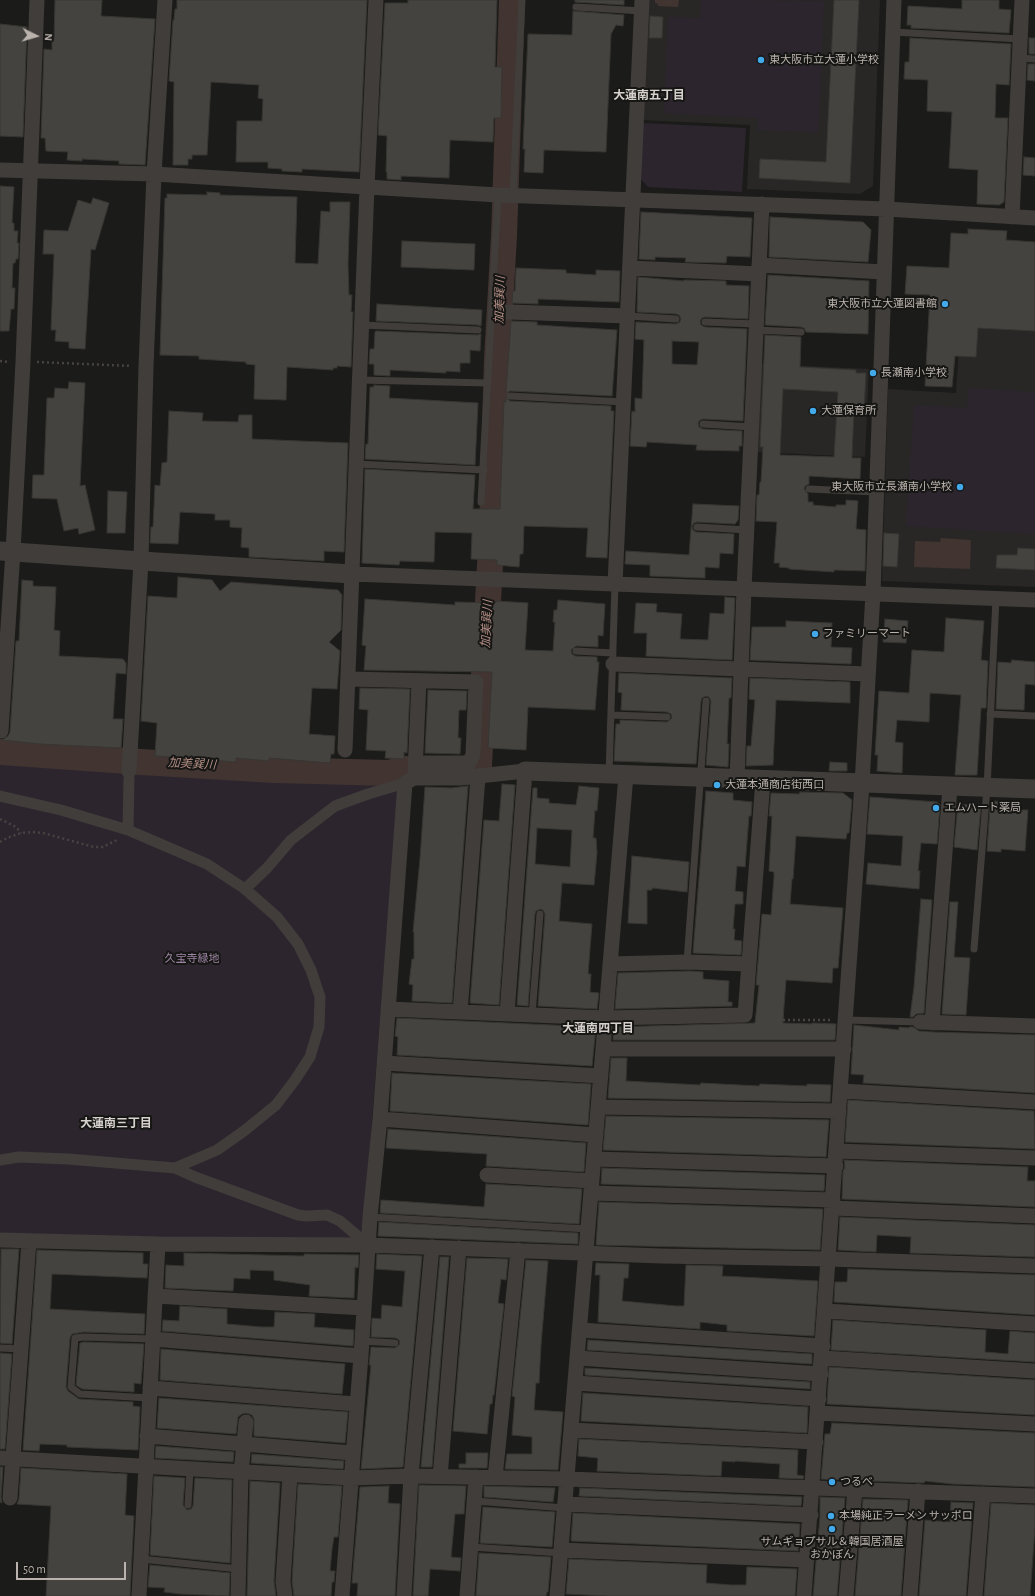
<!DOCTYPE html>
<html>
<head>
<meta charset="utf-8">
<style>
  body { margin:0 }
  #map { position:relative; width:1035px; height:1596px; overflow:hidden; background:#1b1b19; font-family:"Alegreya Sans",sans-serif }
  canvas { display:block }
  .north { position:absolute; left:16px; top:16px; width:40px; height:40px; -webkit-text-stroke:3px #161614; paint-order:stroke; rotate:95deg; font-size:11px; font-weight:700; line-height:16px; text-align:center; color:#bab2ac }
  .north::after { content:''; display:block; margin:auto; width:14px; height:18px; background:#bab2ac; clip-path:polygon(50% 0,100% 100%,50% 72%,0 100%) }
  .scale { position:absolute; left:16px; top:1562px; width:110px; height:18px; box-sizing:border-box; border:2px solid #bab2ac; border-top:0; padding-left:5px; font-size:12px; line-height:14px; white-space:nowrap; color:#bab2ac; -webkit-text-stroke:3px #161614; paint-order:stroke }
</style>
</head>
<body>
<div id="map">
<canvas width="1035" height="1596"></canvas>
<div class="north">N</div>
<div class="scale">50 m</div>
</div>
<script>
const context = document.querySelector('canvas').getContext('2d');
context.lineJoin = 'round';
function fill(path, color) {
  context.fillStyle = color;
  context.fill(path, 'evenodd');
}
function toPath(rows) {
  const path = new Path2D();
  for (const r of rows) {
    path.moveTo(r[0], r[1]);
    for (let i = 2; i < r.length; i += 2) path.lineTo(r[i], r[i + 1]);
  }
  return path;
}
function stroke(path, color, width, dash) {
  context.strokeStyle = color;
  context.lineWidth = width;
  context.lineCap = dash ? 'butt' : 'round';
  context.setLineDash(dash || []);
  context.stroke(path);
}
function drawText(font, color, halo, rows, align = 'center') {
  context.font = font + ' "Alegreya Sans","Noto Sans JP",sans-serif';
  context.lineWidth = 4;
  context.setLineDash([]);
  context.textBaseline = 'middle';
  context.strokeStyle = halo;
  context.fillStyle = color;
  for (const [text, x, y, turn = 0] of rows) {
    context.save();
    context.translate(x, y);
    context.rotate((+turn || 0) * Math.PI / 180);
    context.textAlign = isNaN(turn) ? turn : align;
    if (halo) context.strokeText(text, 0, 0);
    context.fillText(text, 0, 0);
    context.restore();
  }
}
fill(toPath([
  [647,0,880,0,873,186,860,194,747,189,750,125,641,120],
  [964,266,1035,270,1035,587,882,581,888,389,956,393],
  [761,364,869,369,865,457,757,452]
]), '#282725');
fill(toPath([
  [701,0,824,1,818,132,758,130,758,118,664,113,668,17,700,18],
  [643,123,746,128,742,192,648,187,640,178],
  [969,388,1035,392,1035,534,906,526,914,405,967,408],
  [0,754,399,777,363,1235,346,1241,0,1234]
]), '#2c252e');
fill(toPath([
  [655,0,679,0,678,7,658,6,658,4,655,3],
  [941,538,971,540,970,569,914,567,915,541,940,542]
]), '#413431');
stroke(toPath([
  [0,752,141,762,274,770,389,773,403,769,474,770,479,765,492,529,497,359,504,236,512,0]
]), '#413431', 26);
const building = toPath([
  [55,0,102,0,101,16,155,19,145,165,119,164,119,161,82,159,82,161,67,160,68,152,46,151,45,138,41,138,44,49,52,50,52,41,54,41,55,0],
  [177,0,367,0,359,172,302,169,302,172,282,171,282,169,268,168,268,162,236,162,237,121,262,121,263,99,258,98,259,85,211,82,207,155,192,155,192,159,188,159,188,165,173,165,174,82,169,81,173,20,174,20,175,9,177,9,177,0],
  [408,0,497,0,495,67,502,67,501,118,494,118,493,142,450,140,449,178,401,176,401,180,387,179,387,172,386,172,387,136,378,135,385,3,408,3,408,0],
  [575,0,624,0,624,5,575,2,575,0],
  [834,0,859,0,850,183,759,178,760,159,826,162,834,0],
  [962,0,999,0,999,9,1011,10,1009,33,911,28,911,25,907,25,908,6,962,9,962,0],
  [573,11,624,15,623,26,616,25,611,34,606,152,544,150,543,173,524,172,525,149,523,149,528,34,572,35,573,11],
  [650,16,663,17,662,38,649,38,650,16],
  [0,24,27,27,23,137,0,136,0,24],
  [910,38,1011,44,1009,85,996,84,995,118,1008,118,1004,202,999,205,977,204,978,170,949,168,952,112,927,111,928,80,904,79,905,62,909,62,910,38],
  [1029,38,1035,38,1035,54,1029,54,1029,38],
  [1028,64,1035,64,1035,81,1027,80,1028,64],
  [1024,157,1035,158,1035,176,1023,175,1024,157],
  [0,186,14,187,12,223,14,223,14,231,18,231,17,243,19,243,18,259,16,259,15,263,13,263,12,288,15,288,14,309,11,309,9,331,0,331,0,186],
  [207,192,220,193,220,195,297,197,295,263,318,264,321,211,330,212,330,202,350,202,348,264,349,295,352,295,351,312,353,312,351,367,337,366,337,368,333,368,333,370,287,367,286,400,254,399,255,365,246,364,246,362,199,359,199,356,160,355,165,198,167,198,167,194,207,195,207,192],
  [93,198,109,203,95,250,91,249,85,349,69,348,69,342,55,341,56,330,51,330,54,254,43,254,44,230,68,231,78,200,91,204,93,198],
  [641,212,752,218,750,257,727,256,726,263,685,262,686,258,655,257,655,260,639,259,641,212],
  [770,217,863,222,871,230,868,262,769,257,770,217],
  [968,229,1007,231,1006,240,1035,242,1035,331,978,328,976,357,955,356,952,387,925,386,930,295,905,294,907,266,949,268,951,233,968,234,968,229],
  [402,241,475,244,474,270,401,267,402,241],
  [516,268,566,270,566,273,596,275,596,270,620,271,619,302,538,299,538,304,512,303,513,291,515,291,516,268],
  [768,275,869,281,868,334,806,332,804,328,801,327,765,325,768,275],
  [638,277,684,281,684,280,726,281,726,285,749,286,748,319,705,317,702,318,700,321,701,325,705,327,747,329,743,421,703,419,700,420,698,423,699,427,703,429,742,431,742,446,739,446,739,451,696,450,697,445,647,442,646,447,630,446,632,411,635,412,635,398,642,399,644,340,635,339,636,322,676,324,680,322,681,319,679,315,676,314,637,312,638,277],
  [672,341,699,342,697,365,672,364,672,341],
  [377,304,482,310,481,326,478,325,376,321,377,304],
  [511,321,537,322,537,325,568,327,617,330,612,396,510,391,506,393,511,321],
  [376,331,478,335,481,334,480,351,470,350,470,363,460,363,460,372,446,371,446,373,390,370,390,376,374,375,374,364,369,364,370,349,374,349,375,332,376,331],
  [765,335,801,337,800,367,856,370,856,373,866,373,864,409,854,408,852,458,861,458,860,479,809,476,809,484,805,486,804,489,808,494,808,502,813,502,813,505,836,507,836,505,846,505,846,500,858,501,856,529,866,530,865,571,834,570,834,572,789,569,789,568,779,567,780,563,774,563,777,522,756,521,757,495,759,495,760,482,761,482,763,447,760,447,765,335],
  [783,389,838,392,834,457,780,455,783,389],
  [69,382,85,383,80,486,85,485,95,530,79,534,78,528,64,531,57,499,32,498,33,475,44,475,47,398,54,398,55,388,68,389,69,382],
  [374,385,390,386,389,398,478,403,475,465,365,459,366,444,368,444,370,387,374,387,374,385],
  [506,398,510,401,611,406,611,411,614,411,607,558,586,557,588,528,524,526,523,554,520,554,519,567,497,565,497,560,471,559,472,533,435,532,434,562,400,561,399,565,362,563,365,469,475,475,473,509,500,509,504,402,506,402,506,398],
  [169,411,203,413,202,421,238,422,239,415,252,415,252,439,348,443,344,552,324,551,324,561,249,557,249,548,241,547,242,528,230,527,230,520,215,520,215,514,180,512,178,544,150,543,151,527,153,527,155,485,160,486,162,463,167,462,169,411],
  [108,491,127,492,125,533,107,533,108,491],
  [693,504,739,506,738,520,735,524,697,522,694,523,692,526,693,530,696,532,734,534,733,554,720,553,719,568,705,567,705,578,650,576,650,565,625,564,626,551,689,555,693,504],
  [884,533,899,534,897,567,883,566,884,533],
  [1018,548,1035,549,1035,570,996,568,997,555,1017,555,1018,548],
  [178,577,212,580,220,591,231,582,338,590,342,595,341,630,329,642,340,651,337,689,312,688,309,734,335,736,334,754,331,754,330,763,269,758,269,761,236,758,236,762,155,756,157,723,141,721,148,596,177,598,178,577],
  [22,580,33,581,33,586,56,587,54,630,60,631,59,656,123,659,126,663,126,674,116,673,113,719,123,719,121,748,40,744,2,740,8,736,10,732,16,641,19,641,22,580],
  [725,597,735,598,732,660,646,656,647,633,634,633,636,603,657,604,656,612,682,614,680,639,708,640,710,613,724,614,725,597],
  [365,599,455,605,455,602,496,603,496,601,528,603,525,650,553,651,555,622,553,622,554,610,557,610,558,600,605,604,603,636,598,635,598,647,576,646,571,650,572,654,575,656,597,657,597,662,599,662,595,710,528,707,526,750,488,748,492,672,364,670,366,646,362,645,365,599],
  [946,618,984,621,981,660,988,661,986,708,981,708,977,775,955,775,961,695,930,693,929,722,897,720,895,742,903,743,902,773,877,771,878,755,875,755,879,691,909,693,912,650,944,652,946,618],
  [885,619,908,621,906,643,883,642,885,619],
  [786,621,832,623,831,647,852,648,851,664,750,660,752,627,786,627,786,621],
  [1012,660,1035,662,1035,685,1025,684,1024,710,996,709,998,662,1011,663,1012,660],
  [619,673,732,678,731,698,729,698,727,744,729,744,728,767,706,765,711,701,709,697,706,696,702,698,701,701,696,764,614,761,616,724,620,724,620,720,667,722,672,718,671,714,667,712,621,710,622,693,618,692,619,673],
  [750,678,850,682,850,703,776,700,773,765,746,766,747,746,751,746,755,700,749,699,750,678],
  [360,688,410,689,407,753,404,752,404,759,385,758,386,751,366,750,368,710,359,709,360,688],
  [428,690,467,691,466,710,459,710,458,738,461,738,460,754,425,753,428,690],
  [830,762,847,763,847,771,829,771,830,762],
  [502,784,515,785,499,1005,470,1003,484,820,499,821,502,784],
  [468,786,452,1003,412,1001,413,985,409,984,412,959,414,959,414,932,413,932,420,859,425,787,451,788,468,786],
  [579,786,599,788,597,811,595,810,593,838,596,838,597,853,594,885,562,883,559,921,592,924,588,974,591,974,590,992,599,993,597,1009,538,1006,545,914,543,910,540,909,536,911,535,914,528,1006,517,1005,533,788,537,788,537,798,549,799,549,803,576,805,579,786],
  [537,828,572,830,570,867,535,864,537,828],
  [706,791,733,793,733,800,752,802,751,816,749,816,745,867,737,866,735,891,743,892,743,904,735,904,733,929,735,929,734,940,742,941,741,955,693,953,706,791],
  [800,792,843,793,852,800,849,833,847,833,846,839,796,836,793,879,792,879,790,904,843,908,838,968,833,968,832,983,786,980,784,1006,783,1023,812,1024,812,1023,836,1024,835,1040,613,1040,614,1027,755,1023,759,985,756,985,762,914,771,915,774,877,774,872,769,871,772,816,769,816,771,793,799,794,800,792],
  [870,797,937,802,940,805,937,844,921,843,918,871,920,871,919,889,866,884,868,863,901,866,903,836,867,834,870,797],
  [993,801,1005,802,1004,805,1021,806,1021,810,1028,810,1025,851,1001,849,1001,852,987,851,990,807,992,807,993,801],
  [958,804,981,806,977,850,954,847,958,804],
  [632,856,689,862,687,892,652,888,652,890,647,890,647,924,628,923,632,856],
  [921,899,932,900,924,1013,916,1014,913,1017,910,1017,914,987,921,899],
  [950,902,958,902,954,957,970,958,966,1015,942,1014,950,902],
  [690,971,703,972,703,979,729,981,728,1002,732,1002,732,1006,615,1009,618,973,690,971],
  [397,1018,596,1027,592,1066,397,1055,398,1037,395,1036,397,1018],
  [854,1025,899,1030,899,1027,909,1028,909,1027,913,1027,919,1031,932,1032,1035,1035,1035,1093,863,1083,864,1075,851,1074,854,1025],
  [611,1058,627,1058,626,1081,700,1085,701,1083,759,1086,760,1084,807,1086,807,1084,831,1085,830,1102,608,1098,611,1058],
  [392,1073,591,1084,588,1125,390,1111,392,1073],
  [848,1100,1034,1111,1035,1149,845,1142,848,1100],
  [606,1116,829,1120,826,1157,603,1150,606,1116],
  [388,1129,586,1143,584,1172,486,1166,487,1154,386,1148,388,1129],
  [844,1160,1028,1167,1027,1181,1035,1181,1035,1207,842,1199,843,1171,845,1167,844,1160],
  [602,1168,825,1175,824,1191,601,1184,602,1168],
  [486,1184,582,1189,579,1224,380,1213,381,1200,484,1207,486,1184],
  [599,1202,823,1209,820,1250,596,1245,599,1202],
  [840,1217,1035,1225,1035,1257,910,1253,911,1237,877,1235,876,1252,838,1250,840,1217],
  [379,1222,578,1233,578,1244,378,1236,379,1222],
  [1,1249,19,1249,12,1344,0,1343,1,1249],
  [37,1250,143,1253,143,1264,148,1264,147,1278,52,1274,50,1309,145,1314,144,1334,84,1332,72,1334,70,1338,66,1387,68,1391,79,1399,133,1402,133,1406,140,1407,138,1450,67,1447,67,1445,40,1444,39,1451,23,1450,37,1250],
  [184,1253,304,1256,304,1254,359,1255,358,1268,355,1267,354,1298,309,1296,310,1285,274,1280,274,1271,250,1270,250,1279,234,1278,233,1291,165,1288,166,1265,184,1266,184,1253],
  [377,1254,422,1256,403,1467,361,1469,371,1365,369,1365,371,1347,395,1348,400,1344,399,1340,396,1338,371,1337,372,1318,381,1319,382,1305,402,1307,405,1271,376,1269,377,1254],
  [440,1257,449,1257,432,1467,421,1467,440,1257],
  [467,1258,508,1259,506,1280,501,1279,498,1303,504,1304,494,1395,493,1395,492,1404,490,1404,487,1434,453,1431,467,1258],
  [526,1260,548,1261,541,1345,539,1383,536,1383,534,1410,563,1412,558,1470,505,1469,507,1454,532,1454,532,1437,512,1435,515,1397,512,1396,526,1260],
  [596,1263,629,1264,628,1278,624,1278,622,1301,676,1306,684,1306,686,1265,723,1266,722,1276,818,1281,814,1336,727,1331,727,1325,700,1322,700,1329,598,1322,600,1275,595,1275,596,1263],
  [848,1269,1035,1275,1035,1315,834,1302,835,1282,847,1282,848,1269],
  [180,1306,227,1309,227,1324,261,1327,274,1327,275,1312,315,1314,314,1327,354,1330,353,1346,162,1331,163,1320,179,1321,180,1306],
  [833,1320,986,1330,985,1352,1008,1354,1010,1331,1035,1333,1035,1362,831,1350,833,1320],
  [588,1340,812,1354,812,1364,587,1350,588,1340],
  [84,1342,144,1344,141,1384,134,1383,134,1392,82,1389,76,1385,80,1343,84,1342],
  [161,1349,345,1364,342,1394,160,1380,161,1349],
  [0,1353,12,1354,5,1449,0,1449,0,1353],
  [829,1367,1035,1380,1035,1415,827,1404,829,1367],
  [585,1368,810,1382,810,1389,585,1375,585,1368],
  [583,1393,808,1407,807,1433,581,1421,583,1393],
  [159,1398,348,1412,345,1443,254,1436,254,1419,252,1415,246,1413,242,1414,238,1417,236,1434,157,1428,159,1398],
  [832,1423,1035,1433,1035,1487,953,1484,925,1481,924,1483,821,1479,825,1434,830,1434,832,1423],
  [579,1439,798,1450,797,1475,804,1476,803,1479,779,1478,780,1464,735,1461,735,1462,722,1461,721,1476,597,1471,598,1458,578,1456,579,1439],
  [156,1446,234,1452,233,1462,155,1458,156,1446],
  [466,1453,488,1453,487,1468,459,1468,459,1464,466,1464,466,1453],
  [252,1454,344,1461,343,1469,251,1463,252,1454],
  [0,1467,3,1467,1,1497,2,1503,0,1502,0,1467],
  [21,1468,127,1474,125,1515,134,1516,130,1596,46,1596,51,1506,17,1504,19,1499,21,1468],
  [154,1476,185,1478,183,1505,187,1510,191,1509,193,1506,195,1478,232,1480,230,1563,150,1555,154,1476],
  [250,1481,280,1483,274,1581,276,1596,247,1596,250,1481],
  [298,1484,342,1486,338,1537,334,1537,332,1549,330,1571,335,1571,334,1582,332,1582,331,1596,294,1596,292,1582,298,1484],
  [419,1485,466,1486,464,1514,455,1514,451,1557,461,1558,460,1571,430,1569,428,1596,413,1596,419,1485],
  [389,1486,388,1503,400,1504,395,1596,357,1596,358,1583,352,1583,360,1487,389,1486],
  [484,1486,555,1488,553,1502,484,1497,484,1486],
  [580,1488,802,1497,801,1506,579,1496,580,1488],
  [820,1497,845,1498,837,1596,813,1596,820,1516,820,1497],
  [863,1499,908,1500,901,1596,855,1596,863,1499],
  [951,1502,973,1503,966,1596,919,1596,925,1520,950,1522,951,1502],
  [991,1503,1035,1505,1035,1527,1030,1596,984,1596,991,1503],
  [483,1507,555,1512,552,1547,480,1543,483,1507],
  [573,1513,800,1524,798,1551,571,1541,573,1513],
  [479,1553,551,1557,548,1592,547,1592,546,1596,476,1596,479,1553],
  [569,1559,707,1565,706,1583,731,1585,746,1585,747,1567,797,1569,795,1596,608,1596,566,1594,569,1559],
  [150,1565,230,1573,229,1596,180,1594,164,1592,165,1588,148,1587,150,1565]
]);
fill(building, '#454340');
stroke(building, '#373633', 1);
stroke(toPath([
  [0,361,10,362],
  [37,362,132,366],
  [0,819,16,827,21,833],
  [0,842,7,838,21,833,33,832,43,833,94,847,103,847,117,840],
  [758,1020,831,1020]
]), '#474340', 2.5, [2, 3]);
stroke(toPath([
  [576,7,642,11],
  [893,32,1020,39],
  [1019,58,1035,59],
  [513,195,522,0],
  [628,316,676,319],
  [705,322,756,324],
  [362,325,478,330],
  [756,330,801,332],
  [359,380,488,383],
  [510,396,624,402],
  [703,424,752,427],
  [356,464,484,470],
  [809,489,876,492],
  [481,502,498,195],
  [697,527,747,530],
  [576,651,613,653],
  [990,714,1035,716],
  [611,715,667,717],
  [609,774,615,584],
  [974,949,987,788,996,598],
  [687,962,706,701],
  [532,1015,540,914],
  [846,1020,920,1022],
  [370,1217,588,1229],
  [361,1341,395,1343],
  [0,1348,21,1349],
  [150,1398,80,1394,71,1387,75,1338,84,1337,153,1339],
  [475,1501,565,1508],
  [188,1505,190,1470],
  [471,1547,561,1553],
  [141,1559,239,1569]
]), '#403d3a', 7);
stroke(toPath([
  [0,796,61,810,128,830,207,864,245,889,277,917,298,944,311,970,320,997,319,1027,310,1057,295,1080,276,1105,244,1131,217,1150,175,1168,68,1159,19,1157,0,1160],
  [128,830,129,778],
  [245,889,267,868,291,840,335,806,368,794,405,783],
  [175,1168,195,1177,298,1215,306,1216,327,1215,340,1221,368,1245]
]), '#403d3a', 11);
stroke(toPath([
  [0,170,154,174,498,195,886,209,1035,218],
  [1012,217,1022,0],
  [759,265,884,272],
  [631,268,759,274],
  [509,312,628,316],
  [352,574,1035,600],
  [615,584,642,0],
  [613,664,868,674],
  [349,679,476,682,473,755,469,763,415,763],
  [1,731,13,552,23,362,37,0],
  [345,750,367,187,376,0],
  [129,771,141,561,146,366,154,174,165,0],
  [415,772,419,681],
  [737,779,744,589,762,204],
  [610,964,687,962,749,964],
  [388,1009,606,1018,745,1015,763,780],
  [460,1012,478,777],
  [920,1022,1035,1026],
  [932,1023,950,787],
  [603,1049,844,1049],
  [384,1063,601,1076],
  [841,1091,1035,1102],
  [598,1107,839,1111],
  [380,1119,596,1135],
  [837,1151,1035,1158],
  [594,1159,836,1166],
  [487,1175,592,1181],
  [591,1193,833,1200],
  [833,1208,1035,1216],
  [0,1240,158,1244,368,1245,661,1256,829,1259,1035,1266],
  [155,1296,364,1308],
  [826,1311,1035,1324],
  [580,1330,823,1346],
  [153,1339,361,1356],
  [577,1358,821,1374],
  [822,1358,1035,1371],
  [575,1383,819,1399],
  [150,1388,356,1404],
  [818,1413,1035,1424],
  [571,1430,816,1442],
  [147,1436,352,1453],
  [0,1458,351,1478,411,1476,567,1479,1035,1496],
  [440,1477,459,1248],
  [495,1478,518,1250],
  [10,1498,29,1241],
  [565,1504,811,1515],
  [561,1550,807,1560],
  [139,1596,158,1244],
  [238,1596,241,1473,246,1422],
  [285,1596,283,1582,290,1475],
  [342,1596,361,1356,370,1217,380,1119,405,783,414,778,460,778,525,771,507,1014],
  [404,1596,411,1476,432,1247],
  [467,1596,476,1477],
  [557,1596,626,775],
  [804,1596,862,784,873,593,894,0],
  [846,1596,855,1489],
  [910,1596,918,1491],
  [975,1596,983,1494]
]), '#403d3a', 15);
stroke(toPath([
  [0,551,141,561,352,574],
  [525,771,1035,789]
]), '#403d3a', 19);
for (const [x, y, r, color] of [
  [761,60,4,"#42a9ea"],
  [945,304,4,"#42a9ea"],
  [873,373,4,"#42a9ea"],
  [813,411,4,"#42a9ea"],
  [960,487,4,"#42a9ea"],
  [815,634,4,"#42a9ea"],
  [717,785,4,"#42a9ea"],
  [936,808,4,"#42a9ea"],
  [832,1482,4,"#42a9ea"],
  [831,1516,4,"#42a9ea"],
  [832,1529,4,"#42a9ea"]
]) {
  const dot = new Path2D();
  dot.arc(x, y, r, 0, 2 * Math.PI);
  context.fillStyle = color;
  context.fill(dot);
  stroke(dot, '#161614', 1.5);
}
drawText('11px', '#bab2ac', '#161614', [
  ["東大阪市立大蓮小学校",769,60],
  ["東大阪市立大蓮図書館",937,304,"right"],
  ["長瀬南小学校",881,373],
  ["大蓮保育所",821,411],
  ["東大阪市立長瀬南小学校",952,487,"right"],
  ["ファミリーマート",823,634],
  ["大蓮本通商店街西口",725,785],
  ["エムハート薬局",944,808],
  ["つるべ",840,1482],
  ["本場純正ラーメン サッポロ",839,1516],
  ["サムギョプサル＆韓国居酒屋",832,1542,"center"],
  ["おかぽん",832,1555,"center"]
], 'left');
drawText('11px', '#9d84a4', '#161614', [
  ["久宝寺緑地",192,959]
]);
drawText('bold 12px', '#d6d1cd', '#161614', [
  ["大蓮南五丁目",649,95],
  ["大蓮南四丁目",598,1028],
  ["大蓮南三丁目",116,1123]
]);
drawText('italic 12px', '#b38e85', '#161614', [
  ["加美巽川",500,300,-88],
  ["加美巽川",487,624,-87],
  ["加美巽川",192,764,3]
]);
</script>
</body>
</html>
